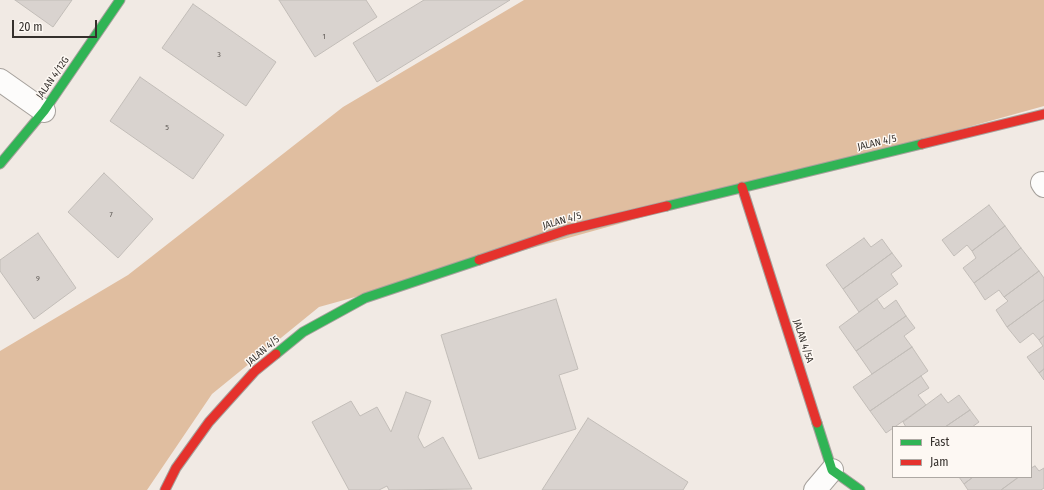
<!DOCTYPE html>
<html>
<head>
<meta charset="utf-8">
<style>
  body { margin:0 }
  #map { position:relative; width:1044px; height:490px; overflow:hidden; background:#f1eae4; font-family:"Fira Sans Condensed",sans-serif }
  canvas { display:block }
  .legend { position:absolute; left:892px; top:426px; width:140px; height:52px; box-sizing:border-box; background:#fdf8f3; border:1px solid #ada8a3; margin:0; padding:5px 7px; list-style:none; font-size:12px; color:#35302c }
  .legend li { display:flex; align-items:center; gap:8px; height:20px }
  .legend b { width:20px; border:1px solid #ada8a3 }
  .scale { position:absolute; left:12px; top:20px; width:85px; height:18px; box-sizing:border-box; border:2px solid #35302c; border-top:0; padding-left:5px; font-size:12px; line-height:14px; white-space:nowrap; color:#35302c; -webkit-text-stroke:3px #fdf8f3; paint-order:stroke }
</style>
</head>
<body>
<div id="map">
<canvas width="1044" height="490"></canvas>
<ul class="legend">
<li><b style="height:5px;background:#30b455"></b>Fast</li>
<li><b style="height:5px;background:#e5322d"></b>Jam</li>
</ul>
<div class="scale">20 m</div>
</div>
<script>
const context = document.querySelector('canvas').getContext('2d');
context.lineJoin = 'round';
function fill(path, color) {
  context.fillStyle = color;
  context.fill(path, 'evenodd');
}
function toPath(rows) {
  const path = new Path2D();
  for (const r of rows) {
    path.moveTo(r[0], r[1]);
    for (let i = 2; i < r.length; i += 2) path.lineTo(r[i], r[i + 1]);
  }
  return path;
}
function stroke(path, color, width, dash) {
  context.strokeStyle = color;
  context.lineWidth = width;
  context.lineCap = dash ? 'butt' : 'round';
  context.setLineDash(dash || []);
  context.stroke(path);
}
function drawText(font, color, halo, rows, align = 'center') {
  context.font = font + ' "Fira Sans Condensed",sans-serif';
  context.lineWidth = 3;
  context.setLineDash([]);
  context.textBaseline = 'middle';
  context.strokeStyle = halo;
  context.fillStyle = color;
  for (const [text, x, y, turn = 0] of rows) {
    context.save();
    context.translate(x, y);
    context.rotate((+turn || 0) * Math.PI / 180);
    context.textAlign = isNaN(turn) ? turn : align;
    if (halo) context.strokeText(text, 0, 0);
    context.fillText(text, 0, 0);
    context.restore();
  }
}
fill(toPath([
  [524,0,1044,0,1044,106,319,307,212,394,147,490,0,490,0,351,128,275,343,107]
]), '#e0bea0');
const building = toPath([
  [15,0,72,0,53,27,15,0],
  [279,0,366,0,377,17,315,57,279,0],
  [424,0,510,0,377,82,353,43,424,0],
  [193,4,276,62,246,106,162,48,193,4],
  [140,77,224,135,193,179,110,121,140,77],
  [104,173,153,219,118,258,68,212,104,173],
  [989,205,1005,226,972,251,967,245,954,256,942,240,989,205],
  [1005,226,1021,248,974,283,963,268,976,258,972,251,1005,226],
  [38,233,76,288,34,319,0,271,0,260,38,233],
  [864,238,871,247,882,239,892,253,843,289,826,265,864,238],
  [1021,248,1039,271,1004,297,999,290,985,300,974,283,1021,248],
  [892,253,902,266,891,274,898,284,859,312,843,289,892,253],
  [1039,271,1044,278,1044,300,1007,327,996,310,1008,301,1004,297,1039,271],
  [556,299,578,369,559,375,576,429,479,459,441,335,556,299],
  [877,299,884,309,896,300,906,316,856,351,839,327,877,299],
  [1044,300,1044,336,1039,340,1033,333,1020,343,1007,327,1044,300],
  [906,316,915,328,904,336,912,347,872,374,856,351,906,316],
  [1044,336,1044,369,1039,373,1027,357,1043,346,1039,340,1044,336],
  [912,347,928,371,870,411,853,387,912,347],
  [1044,369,1044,380,1039,373,1044,369],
  [921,376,929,388,918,395,926,405,886,433,870,411,921,376],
  [406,392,431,401,418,437,424,448,443,437,472,489,389,490,387,486,379,490,349,490,312,422,351,401,360,416,377,407,391,432,406,392],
  [941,394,948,403,959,395,970,410,945,427,906,427,903,422,941,394],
  [970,410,979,422,972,427,945,427,970,410],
  [588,418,688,482,683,490,542,490,588,418],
  [1035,466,1039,471,1044,468,1044,488,1041,490,1001,490,1019,477,1031,477,1031,468,1035,466],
  [959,477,973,477,964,484,959,477],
  [973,477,1017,477,1017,478,1001,490,968,490,964,484,973,477]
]);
fill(building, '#d9d3cf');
stroke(building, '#c2bdb8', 1);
const street = toPath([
  [0,80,44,111],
  [1042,183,1044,186],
  [815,490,832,470]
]);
const fast = toPath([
  [0,164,44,111,120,0],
  [667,206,922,144],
  [276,354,303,332,365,298,479,260],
  [817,423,832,470,860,490]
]);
const jam = toPath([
  [922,144,1044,114],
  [742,187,817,423],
  [479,260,567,230,667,206],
  [165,490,176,468,209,422,255,371,276,354]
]);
stroke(street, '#a6a19c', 24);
stroke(fast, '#a6a19c', 11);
stroke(jam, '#a6a19c', 11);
stroke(street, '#fdfcfb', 22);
stroke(fast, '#30b455', 9);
stroke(jam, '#e5322d', 9);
drawText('8px', '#5f5a56', null, [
  ["1",324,37],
  ["3",219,55],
  ["5",167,128],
  ["7",111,215],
  ["9",38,279]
]);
drawText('10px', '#35302c', '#fdf8f3', [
  ["JALAN 4/12G",53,78,-55],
  ["JALAN 4/5",877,143,-13],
  ["JALAN 4/5",562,221,-16],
  ["JALAN 4/5A",803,341,72],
  ["JALAN 4/5",263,351,-40]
]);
</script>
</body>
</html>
